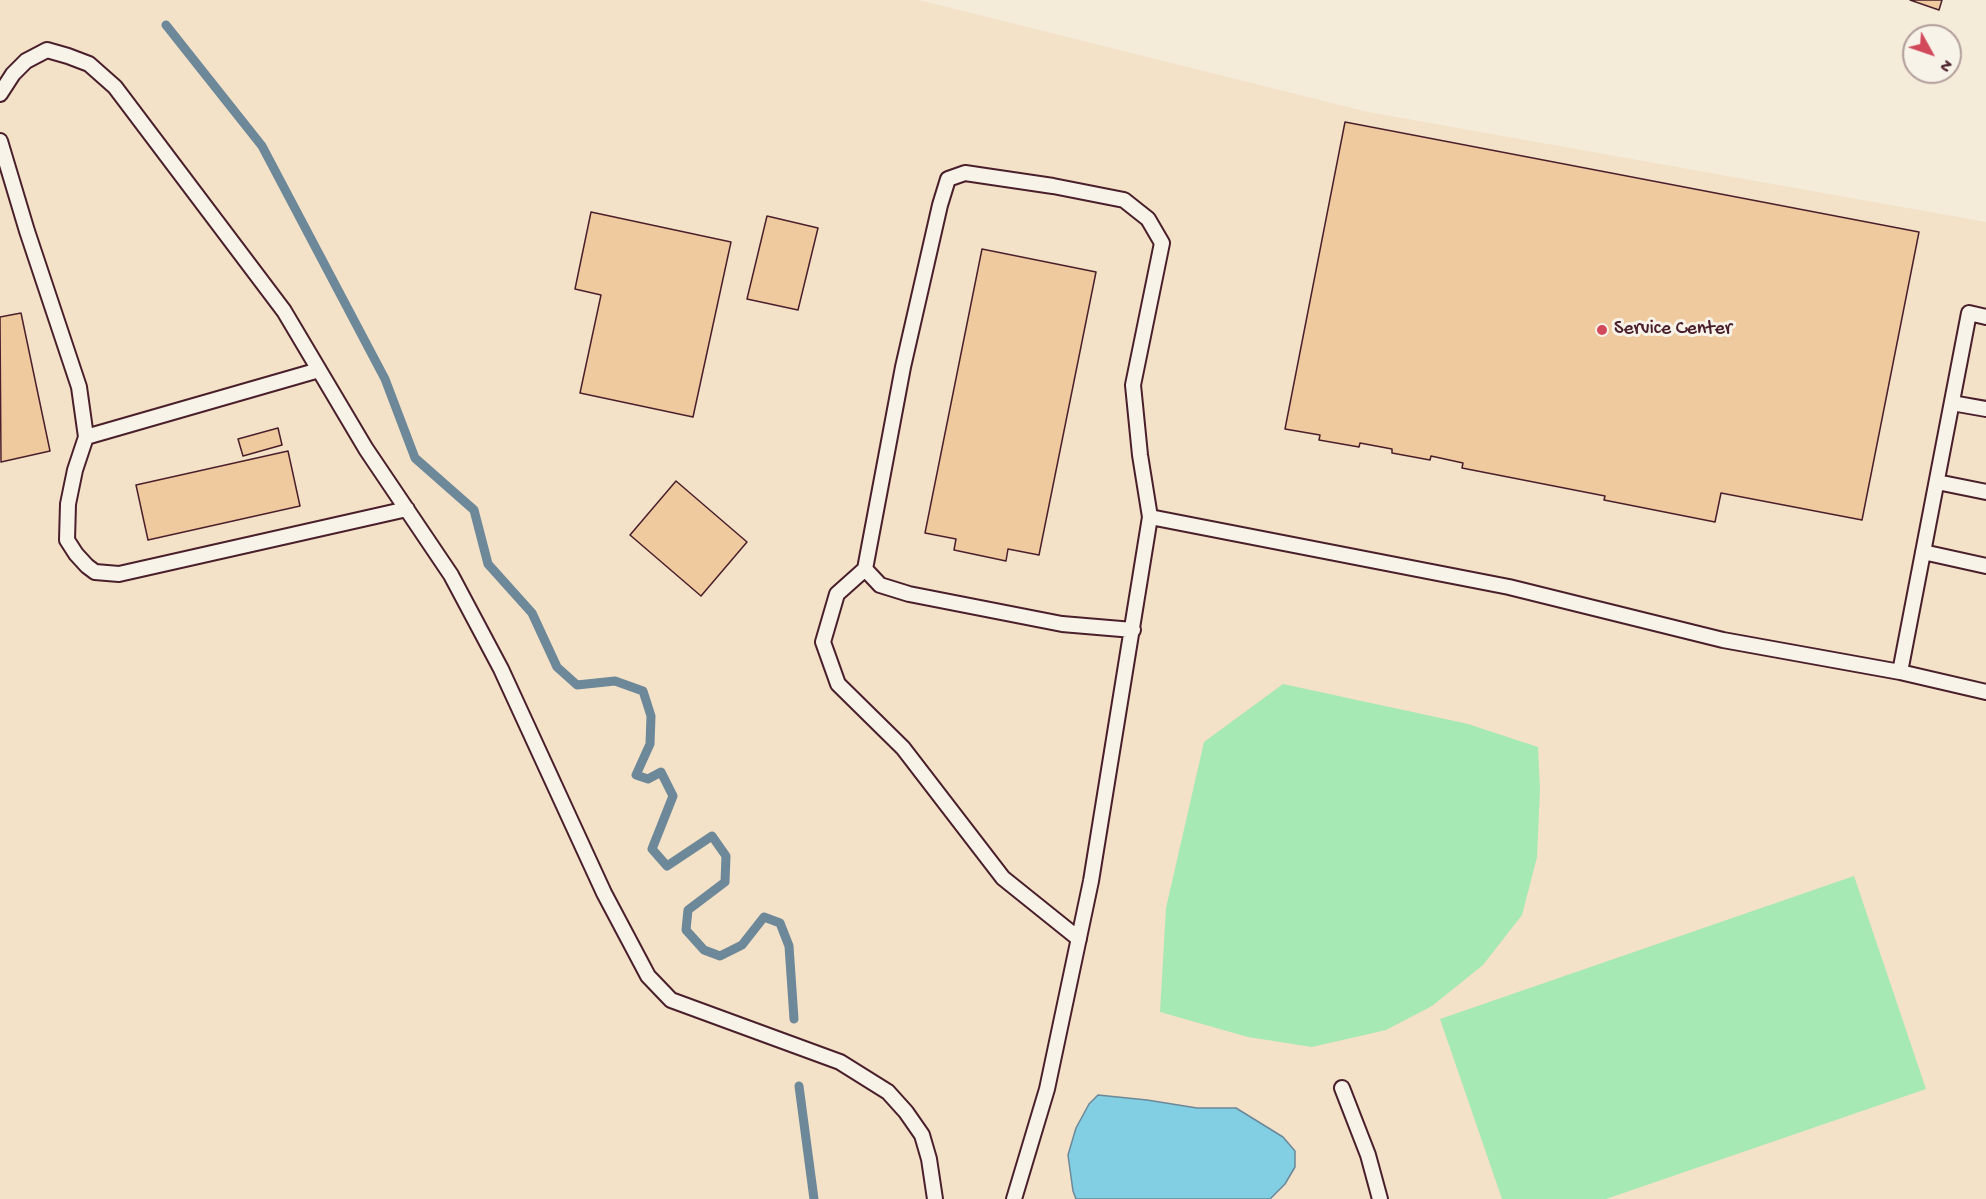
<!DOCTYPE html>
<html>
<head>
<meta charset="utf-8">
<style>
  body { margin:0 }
  #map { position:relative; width:1986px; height:1199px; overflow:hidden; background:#f5ebd9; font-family:"Gochi Hand",sans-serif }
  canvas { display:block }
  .north { position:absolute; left:1902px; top:24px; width:60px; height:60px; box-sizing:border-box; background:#f7f3e8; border:2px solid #b29e9c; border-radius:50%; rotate:130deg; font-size:16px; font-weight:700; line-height:24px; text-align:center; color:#4a1f2b }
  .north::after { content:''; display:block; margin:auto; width:21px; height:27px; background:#d1495b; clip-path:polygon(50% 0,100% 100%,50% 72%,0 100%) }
</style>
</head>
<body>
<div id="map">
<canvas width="1986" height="1199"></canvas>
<div class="north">N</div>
</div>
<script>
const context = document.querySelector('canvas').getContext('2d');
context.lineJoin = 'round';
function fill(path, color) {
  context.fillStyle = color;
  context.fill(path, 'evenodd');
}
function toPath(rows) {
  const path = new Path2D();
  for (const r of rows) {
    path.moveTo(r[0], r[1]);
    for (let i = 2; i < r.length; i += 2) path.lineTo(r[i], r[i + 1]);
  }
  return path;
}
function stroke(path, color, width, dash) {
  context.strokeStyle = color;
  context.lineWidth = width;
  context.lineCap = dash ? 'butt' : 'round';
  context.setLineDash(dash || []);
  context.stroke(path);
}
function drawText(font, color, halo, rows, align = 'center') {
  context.font = font + ' "Gochi Hand",sans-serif';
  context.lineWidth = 6;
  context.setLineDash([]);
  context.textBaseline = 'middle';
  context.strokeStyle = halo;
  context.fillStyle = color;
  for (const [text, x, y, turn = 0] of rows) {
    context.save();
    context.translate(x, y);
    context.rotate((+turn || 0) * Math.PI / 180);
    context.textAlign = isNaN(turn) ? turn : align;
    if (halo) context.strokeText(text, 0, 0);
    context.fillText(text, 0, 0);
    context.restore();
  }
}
fill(toPath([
  [0,0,919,0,1368,112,1986,222,1986,1199,0,1199]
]), '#f3e1c8');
fill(toPath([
  [1283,684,1468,724,1538,747,1540,790,1537,857,1522,915,1483,965,1432,1006,1386,1030,1312,1047,1248,1037,1160,1012,1166,908,1204,742],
  [1854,876,1926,1089,1606,1199,1502,1199,1440,1019]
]), '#a6e9b4');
const water = toPath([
  [1098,1095,1147,1100,1197,1108,1236,1108,1283,1137,1295,1151,1295,1167,1285,1184,1270,1199,1076,1199,1073,1191,1068,1155,1076,1128,1089,1104,1098,1095]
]);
fill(water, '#82cee2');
stroke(water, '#6c8899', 1.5);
stroke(toPath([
  [166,25,262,146,385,379,415,458,474,510,488,564,532,613,557,667,577,685,615,681,643,691,651,716,650,744,636,775,648,779,661,772,673,796,652,849,667,866,712,836,726,856,725,882,688,910,686,930,704,950,720,956,742,945,764,917,780,923,789,946,794,1019],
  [799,1086,814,1199]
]), '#6c8899', 9);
const building = toPath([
  [1910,0,1942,0,1939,10,1910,0],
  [1345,122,1919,232,1862,520,1721,493,1715,522,1604,500,1605,496,1462,468,1463,463,1431,456,1430,460,1392,453,1392,449,1360,443,1359,447,1319,440,1320,435,1285,429,1345,122],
  [591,212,731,242,693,417,580,393,601,295,575,289,591,212],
  [767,216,818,228,798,310,747,299,767,216],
  [982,249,1096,272,1039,555,1008,549,1006,561,954,550,956,539,925,533,982,249],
  [21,313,50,451,1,462,0,317,21,313],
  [278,428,282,445,243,456,238,439,278,428],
  [288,451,300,506,148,540,136,485,288,451],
  [676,481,747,542,701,596,630,535,676,481]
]);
fill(building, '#efca9f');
stroke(building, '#4a1f2b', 1.5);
const lane = toPath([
  [0,94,13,74,26,61,47,50,68,56,89,64,115,87,284,311,366,449,451,575,501,669,604,893,648,976,671,1000,840,1062,888,1092,906,1112,922,1135,929,1159,935,1199],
  [0,141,27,231,79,387,86,437,75,470,68,504,67,540,76,554,87,566,95,572,119,574,407,509],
  [1952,403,1986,409],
  [86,437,319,370],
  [1937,482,1986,492],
  [1923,552,1986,566],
  [865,569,837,594,823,642,838,684,903,748,1003,878,1079,939],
  [1133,630,1062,624,909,594,880,585,865,569,903,367,940,205,948,179,965,173,1053,186,1124,200,1148,219,1162,243,1133,385,1140,455,1150,517],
  [1900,672,1969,313,1986,317],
  [1342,1088,1368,1155,1380,1199],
  [1014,1199,1047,1089,1091,881,1150,517,1509,587,1723,640,1900,672,1986,692]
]);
stroke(lane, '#4a1f2b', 18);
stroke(lane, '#f7f3e8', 14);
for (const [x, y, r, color] of [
  [1602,330,6,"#d1495b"]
]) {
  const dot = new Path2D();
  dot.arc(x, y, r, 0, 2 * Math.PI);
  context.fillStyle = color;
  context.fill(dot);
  stroke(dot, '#f7f3e8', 2);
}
drawText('20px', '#4a1f2b', '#f7f3e8', [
  ["Service Center",1614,330]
], 'left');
</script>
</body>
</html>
